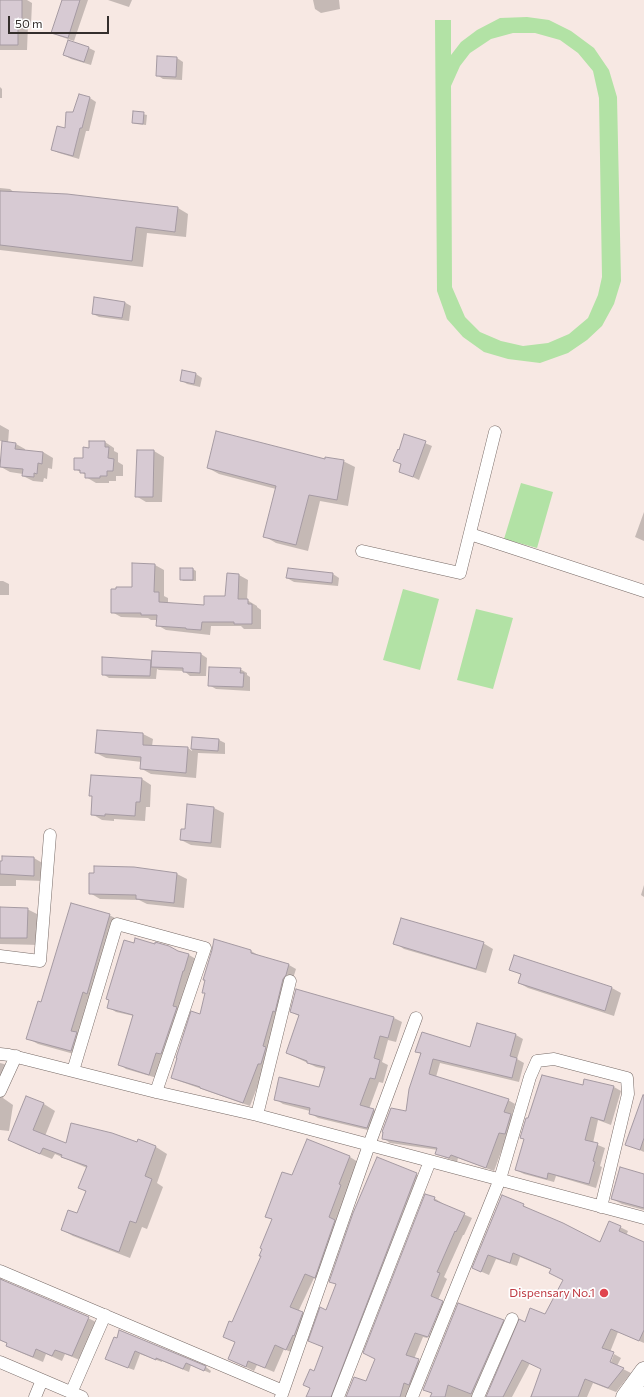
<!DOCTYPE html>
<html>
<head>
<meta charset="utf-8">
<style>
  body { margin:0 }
  #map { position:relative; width:644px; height:1397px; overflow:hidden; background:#f7e8e3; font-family:Commissioner,sans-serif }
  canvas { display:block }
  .scale { position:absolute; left:8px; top:16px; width:101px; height:18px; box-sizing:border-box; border:2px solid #342e2c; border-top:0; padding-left:5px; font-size:12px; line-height:14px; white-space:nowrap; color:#342e2c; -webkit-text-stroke:3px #fff; paint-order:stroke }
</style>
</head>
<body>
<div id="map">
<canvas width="644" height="1397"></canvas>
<div class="scale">50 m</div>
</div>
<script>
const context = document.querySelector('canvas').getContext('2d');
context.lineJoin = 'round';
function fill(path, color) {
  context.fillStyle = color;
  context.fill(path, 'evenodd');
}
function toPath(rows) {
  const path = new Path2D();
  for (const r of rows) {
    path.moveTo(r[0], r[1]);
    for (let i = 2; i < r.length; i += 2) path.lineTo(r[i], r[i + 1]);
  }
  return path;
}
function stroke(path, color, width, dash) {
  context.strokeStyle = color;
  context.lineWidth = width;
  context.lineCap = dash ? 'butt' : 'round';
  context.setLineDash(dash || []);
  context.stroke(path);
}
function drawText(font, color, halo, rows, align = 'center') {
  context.font = font + ' Commissioner,sans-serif';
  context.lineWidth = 3.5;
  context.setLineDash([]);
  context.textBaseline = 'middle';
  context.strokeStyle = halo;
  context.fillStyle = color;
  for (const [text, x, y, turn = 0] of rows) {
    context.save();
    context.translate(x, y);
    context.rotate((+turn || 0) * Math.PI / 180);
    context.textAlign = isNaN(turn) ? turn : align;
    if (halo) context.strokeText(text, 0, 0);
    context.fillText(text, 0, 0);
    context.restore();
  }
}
fill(toPath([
  [527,17,549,20,571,31,594,48,609,70,617,97,621,281,614,304,602,326,587,340,568,353,540,363,508,359,484,352,463,337,447,319,437,291,435,20,451,20,451,55,461,42,477,30,500,18],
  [513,33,535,33,560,40,578,53,593,71,599,98,602,277,598,295,588,318,569,334,548,343,523,346,501,341,480,332,465,317,452,287,451,86,460,66,470,53,491,39],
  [521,483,553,492,537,548,504,539],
  [403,589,439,599,420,670,383,660],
  [476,609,513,618,493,689,457,680]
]), '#b2e2a5');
fill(toPath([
  [0,0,27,0,32,3,31,25,28,25,27,50,0,50],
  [63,0,88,0,74,41,59,36,52,32],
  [108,0,132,0,129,7],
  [313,0,339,0,340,9,321,13,315,9],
  [69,41,89,48,95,51,91,65,71,59,64,55],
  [177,58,183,62,182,80,163,79,157,75],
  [0,87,2,89,2,98,0,98],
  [90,98,96,102,89,131,86,131,79,159,59,153,52,150,74,113],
  [134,112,147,115,146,125,136,124,133,123],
  [0,188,10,189,15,193,178,208,188,214,186,237,147,233,143,267,0,250],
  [124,302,131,306,129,321,99,317,93,314],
  [196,374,202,378,200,387,187,384,181,380],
  [0,425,9,430,8,443,16,444,25,449,25,451,43,452,53,458,52,469,48,468,47,479,44,478,43,482,33,481,23,476,23,474,10,472,1,467,3,441,0,441],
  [405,435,432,446,419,480,400,471,402,465,394,461,400,451],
  [105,442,114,448,114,451,118,453,118,462,123,465,123,476,116,476,116,481,109,481,109,483,96,483,86,477,86,475,75,469,90,449],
  [154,451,164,457,162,502,146,502,136,496],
  [326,460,343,461,355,467,348,506,320,501,308,551,276,543,264,536,276,489,219,474,208,468],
  [644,512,644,541,635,537],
  [155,565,164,570,164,596,168,598,168,603,205,606,226,597,239,575,248,580,247,600,257,606,257,607,261,610,261,629,244,629,241,626,211,626,210,635,166,630,157,625,158,620,151,620,148,618,121,617,112,612],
  [193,569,196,571,196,581,183,581,181,579],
  [288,569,333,574,339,578,338,586,294,582,287,578],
  [0,581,3,581,9,584,9,595,0,595],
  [201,654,207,658,206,676,190,676,184,671,159,670,157,669,156,679,109,678,103,674,150,661,153,662],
  [240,669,247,673,247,675,250,677,250,691,216,689,209,685],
  [98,731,143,734,153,739,152,746,188,748,192,751,193,738,219,740,225,743,225,754,198,753,196,778,151,774,142,769,142,762,106,758,96,753],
  [142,779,151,785,150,807,146,807,145,821,114,819,114,821,102,820,92,814,93,797,90,795],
  [214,808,224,813,221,848,191,845,181,840,186,831],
  [3,857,34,858,44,864,43,881,16,880,16,886,0,886,0,862,3,862],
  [134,868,177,874,187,879,184,908,147,904,139,900,100,899,90,893],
  [644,885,644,897,641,895],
  [0,908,27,909,41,916,40,945,0,944],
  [109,915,119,920,81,1056,38,1044,27,1038,41,1004],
  [215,940,251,951,258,955,257,956,289,965,296,969,265,1067,250,1106,179,1081,172,1077,201,1015,206,994,203,992],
  [395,943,483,943,493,949,486,973,404,949],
  [134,944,156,945,189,955,196,959,157,1078,126,1069,119,1064,134,1016,116,1012,108,1007],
  [514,956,612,988,621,993,614,1016,528,988,519,983,521,975,510,969],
  [291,1012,394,1018,402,1022,396,1042,388,1040,382,1062,388,1065,383,1083,379,1082,369,1109,374,1110,382,1114,376,1132,318,1118,310,1113,310,1111,283,1104,275,1099,320,1088,325,1069,316,1067,287,1053,299,1016],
  [478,1024,516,1035,523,1039,517,1059,524,1063,519,1082,440,1063,436,1077,508,1100,515,1104,512,1115,518,1119,507,1136,494,1171,458,1158,457,1162,444,1157,437,1153,438,1150,390,1143,383,1138,407,1112,421,1054,416,1051,471,1048],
  [0,1063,4,1064,15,1070,3,1098,13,1105,9,1131,0,1130],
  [585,1080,614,1087,621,1091,611,1125,598,1120,593,1143,605,1148,600,1166,602,1167,596,1188,556,1176,554,1182,524,1174,516,1170,525,1139,521,1137,529,1119,583,1086],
  [27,1097,44,1104,55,1111,45,1136,66,1145,137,1144,138,1140,156,1147,167,1154,157,1183,163,1187,147,1229,142,1227,130,1258,73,1236,62,1230,78,1215,86,1192,80,1188,87,1168,55,1154,52,1159,20,1146,9,1140],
  [644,1098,644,1152,626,1144],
  [308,1140,350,1157,358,1162,323,1282,314,1278,298,1312,311,1318,295,1354,284,1349,274,1372,257,1365,254,1371,229,1359,236,1343,224,1336,232,1324,262,1256,273,1220,266,1216,293,1176],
  [378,1158,425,1178,339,1397,308,1397,311,1389,304,1385,315,1372,324,1348,310,1341,327,1311,337,1285,330,1281],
  [644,1175,644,1210,622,1204,612,1199],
  [434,1198,442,1203,441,1204,472,1218,464,1235,463,1235,444,1277,447,1279,438,1300,442,1301,427,1338,423,1337,414,1359,426,1365,409,1397,347,1397,366,1382,376,1359],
  [523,1205,530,1210,600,1243,610,1222,628,1231,626,1236,644,1244,644,1343,618,1332,610,1352,607,1366,609,1367,614,1354,621,1358,617,1366,631,1373,616,1392,593,1383,587,1397,530,1397,533,1391,534,1392,542,1369,530,1363,512,1397,487,1397,546,1315,564,1280,552,1270,520,1257,517,1266,496,1259,489,1275,473,1268],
  [0,1277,2,1278,4,1282,88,1318,98,1323,82,1361,65,1354,62,1361,46,1354,43,1362,17,1351,7,1345,8,1344,0,1340],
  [443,1302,450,1306,436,1341,428,1339],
  [503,1321,511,1325,478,1397,432,1397,432,1394,424,1389],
  [120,1331,206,1367,211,1371,210,1373,191,1365,189,1372,162,1361,162,1362,140,1354,134,1370,112,1362]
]), '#0003');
const building = toPath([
  [0,0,22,0,22,20,18,20,18,45,0,45,0,0],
  [62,0,80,0,68,38,51,33,62,0],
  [68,40,89,47,84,62,63,55,68,40],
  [157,56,177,57,176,77,156,76,157,56],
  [79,94,90,97,82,128,80,128,73,156,51,150,57,126,65,128,66,112,73,112,79,94],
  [133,111,144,112,143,124,132,123,133,111],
  [0,191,67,194,178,207,175,232,136,227,132,261,0,245,0,191],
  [94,297,125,302,122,318,92,314,94,297],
  [182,370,196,373,194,384,180,381,182,370],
  [216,431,325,459,325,457,344,460,337,500,309,495,296,545,263,537,276,486,207,468,216,431],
  [404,434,426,441,413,477,399,472,401,464,393,461,398,449,399,450,404,434],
  [2,441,16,443,15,449,43,452,42,464,38,463,37,474,34,473,34,477,22,476,23,469,0,467,2,441],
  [89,441,105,441,105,447,109,447,108,458,114,459,113,471,107,471,107,476,100,476,100,478,85,478,85,473,80,473,80,470,74,470,74,458,83,458,83,447,89,448,89,441],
  [137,450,154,450,153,497,135,497,137,450],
  [132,563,155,564,154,592,159,592,159,602,204,605,204,596,225,596,227,573,239,574,238,599,248,599,248,604,252,604,252,624,234,624,234,622,202,622,201,630,186,629,186,628,156,626,157,615,141,615,141,613,111,613,111,589,116,589,116,587,132,587,132,563],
  [180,568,193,568,193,580,180,580,180,568],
  [288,568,333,573,332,583,286,578,288,568],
  [152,651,201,653,200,673,183,672,183,668,151,667,152,651],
  [102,657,151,660,150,676,102,675,102,657],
  [209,667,241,668,240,673,244,673,243,687,208,686,209,667],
  [97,730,143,733,143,745,188,747,186,773,140,769,141,757,95,753,97,730],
  [192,737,219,739,218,751,191,749,192,737],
  [91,775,142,778,140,802,136,802,135,816,105,814,105,816,91,815,92,796,89,796,91,775],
  [187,804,214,807,211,843,180,840,181,829,185,829,187,804],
  [2,856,34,857,34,876,0,874,0,861,2,861,2,856],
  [94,866,134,867,177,873,174,903,136,899,136,895,89,894,89,873,94,873,94,866],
  [71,903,110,914,87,994,83,992,71,1031,77,1032,71,1051,26,1039,38,1001,41,1002,71,903],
  [0,907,28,908,27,938,0,938,0,907],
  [401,918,484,942,476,969,393,944,401,918],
  [135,938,155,944,155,942,169,946,178,951,189,954,184,971,183,971,173,1006,177,1007,161,1054,156,1053,149,1075,118,1065,133,1015,107,1008,109,1000,106,999,124,940,134,943,135,938],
  [214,939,251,950,251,953,289,964,286,975,283,979,275,1012,273,1011,263,1046,266,1047,261,1064,258,1064,243,1103,200,1088,200,1087,171,1078,177,1058,176,1058,191,1011,200,1014,205,993,202,993,205,980,203,980,212,950,214,939],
  [514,955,612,987,605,1011,518,983,521,974,509,970,514,955],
  [296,989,394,1017,388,1038,380,1036,374,1058,380,1060,375,1079,370,1078,360,1105,374,1109,367,1128,309,1114,310,1108,274,1100,279,1077,319,1087,325,1067,307,1063,307,1061,286,1053,299,1015,290,1012,296,989],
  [477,1023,516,1034,510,1056,517,1058,512,1078,433,1059,429,1074,509,1099,504,1112,511,1114,505,1134,499,1133,486,1168,451,1155,449,1158,435,1154,437,1148,382,1139,383,1132,382,1132,391,1108,406,1111,409,1089,421,1053,415,1052,422,1032,470,1047,477,1023],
  [542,1075,583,1085,584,1079,614,1086,604,1121,591,1117,585,1140,598,1143,593,1161,595,1162,589,1184,548,1173,547,1179,515,1170,524,1139,520,1138,526,1118,528,1118,542,1075],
  [643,1095,644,1095,644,1138,640,1150,625,1145,643,1095],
  [26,1096,44,1103,33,1130,66,1143,71,1123,112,1133,137,1142,138,1139,156,1146,145,1176,152,1179,136,1223,130,1221,119,1252,61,1230,68,1210,77,1213,86,1191,78,1188,87,1166,61,1157,62,1155,43,1148,40,1154,8,1140,26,1096],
  [307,1139,350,1156,339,1184,341,1185,329,1217,335,1220,315,1278,305,1274,290,1307,303,1312,294,1336,293,1335,286,1350,275,1345,265,1368,248,1361,246,1367,228,1359,235,1342,223,1337,229,1321,232,1322,261,1256,259,1256,262,1249,260,1248,272,1219,265,1217,282,1172,292,1175,307,1139],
  [377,1157,417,1173,331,1397,306,1397,310,1388,303,1385,310,1369,314,1371,323,1347,308,1341,320,1307,326,1310,336,1284,329,1282,353,1213,377,1157],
  [620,1167,644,1174,644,1208,611,1199,620,1167],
  [425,1194,435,1197,434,1200,465,1213,456,1232,455,1231,437,1272,440,1273,431,1296,443,1301,428,1337,415,1333,406,1355,419,1359,409,1385,404,1383,400,1397,346,1397,354,1377,366,1381,375,1359,363,1353,425,1194],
  [502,1195,524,1204,523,1206,563,1223,600,1242,609,1221,621,1226,619,1231,644,1242,644,1330,639,1341,611,1329,602,1348,614,1352,610,1362,624,1368,608,1388,585,1379,578,1397,531,1397,541,1369,522,1360,503,1397,486,1397,519,1319,525,1322,530,1308,545,1314,563,1280,549,1273,551,1269,513,1253,510,1263,488,1255,481,1272,472,1268,502,1195],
  [0,1279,89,1317,72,1356,55,1350,52,1356,36,1349,33,1357,6,1346,7,1343,0,1340,0,1279],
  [458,1303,504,1320,471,1394,448,1385,445,1397,430,1397,432,1393,423,1390,458,1303],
  [119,1330,206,1366,204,1371,186,1363,183,1369,156,1358,156,1360,135,1351,128,1368,105,1359,114,1337,117,1338,119,1330]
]);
fill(building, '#d7cad3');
stroke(building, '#a59aa2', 1);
const minor = toPath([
  [470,534,644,591],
  [362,551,460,573,495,432],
  [0,956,40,961,50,835],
  [0,1054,9,1055,156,1092,257,1115,644,1218],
  [73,1071,117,924,205,948,156,1092],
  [0,1091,16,1056],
  [257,1115,290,981],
  [0,1271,283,1391],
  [0,1362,82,1397],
  [71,1393,105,1315],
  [35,1397,42,1380],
  [281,1397,369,1145,416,1018],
  [338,1397,430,1161],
  [412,1397,500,1179,530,1077,537,1061,554,1059,627,1078,628,1094,601,1207],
  [478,1397,512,1319]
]);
const secondary = toPath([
  [625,1397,644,1371],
  [643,1397,644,1396]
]);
stroke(minor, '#776a66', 13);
stroke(secondary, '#776a66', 19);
stroke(minor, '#fff', 12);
stroke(secondary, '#fff', 18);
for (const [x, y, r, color] of [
  [604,1293,5,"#e0444e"]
]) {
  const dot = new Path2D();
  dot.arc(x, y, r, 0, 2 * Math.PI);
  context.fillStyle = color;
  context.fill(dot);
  stroke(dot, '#fff', 1.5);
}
drawText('12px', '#be3a42', '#fff', [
  ["Dispensary No.1",595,1293]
], 'right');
</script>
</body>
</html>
